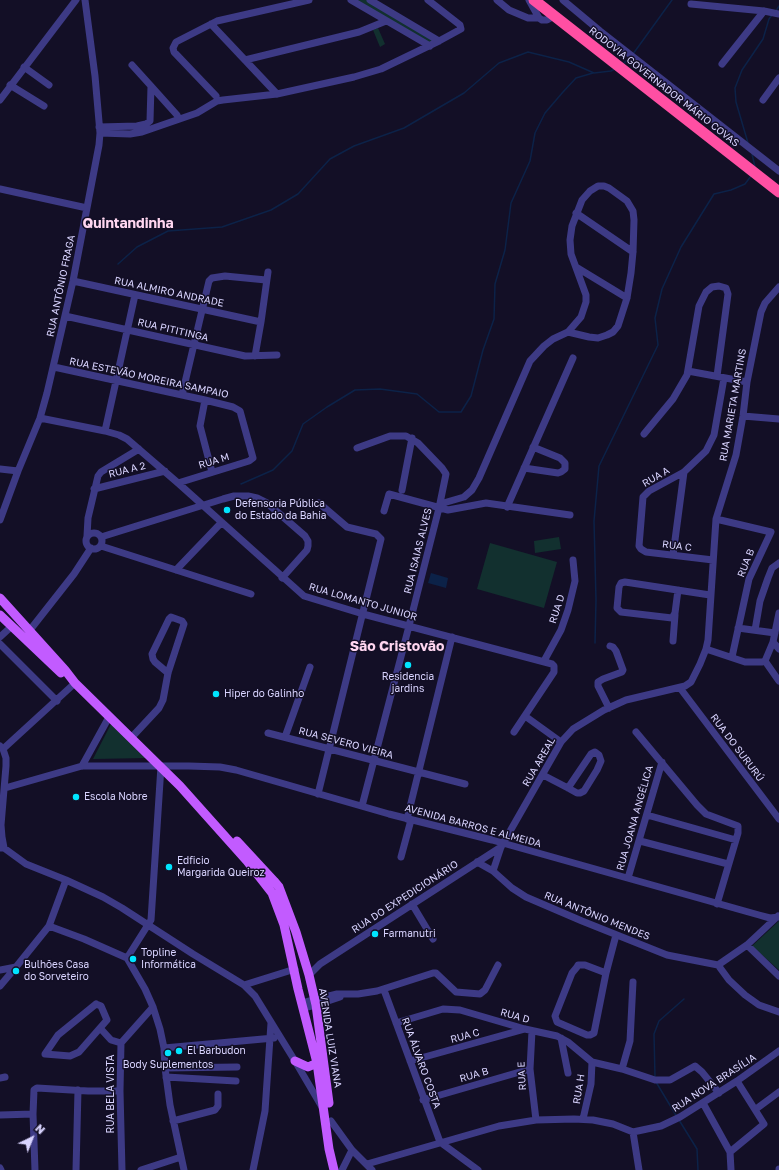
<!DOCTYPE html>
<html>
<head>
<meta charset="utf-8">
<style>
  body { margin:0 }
  #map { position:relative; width:779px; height:1170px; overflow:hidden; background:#130f26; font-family:"Golos Text",sans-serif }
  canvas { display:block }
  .north { position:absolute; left:12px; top:1118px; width:40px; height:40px; -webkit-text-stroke:3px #130f26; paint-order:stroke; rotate:43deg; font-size:11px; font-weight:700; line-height:16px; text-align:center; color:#d9d4ff }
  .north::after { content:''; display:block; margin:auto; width:14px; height:18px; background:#d9d4ff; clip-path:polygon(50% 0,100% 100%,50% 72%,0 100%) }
</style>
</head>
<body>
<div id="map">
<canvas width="779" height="1170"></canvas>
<div class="north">N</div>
</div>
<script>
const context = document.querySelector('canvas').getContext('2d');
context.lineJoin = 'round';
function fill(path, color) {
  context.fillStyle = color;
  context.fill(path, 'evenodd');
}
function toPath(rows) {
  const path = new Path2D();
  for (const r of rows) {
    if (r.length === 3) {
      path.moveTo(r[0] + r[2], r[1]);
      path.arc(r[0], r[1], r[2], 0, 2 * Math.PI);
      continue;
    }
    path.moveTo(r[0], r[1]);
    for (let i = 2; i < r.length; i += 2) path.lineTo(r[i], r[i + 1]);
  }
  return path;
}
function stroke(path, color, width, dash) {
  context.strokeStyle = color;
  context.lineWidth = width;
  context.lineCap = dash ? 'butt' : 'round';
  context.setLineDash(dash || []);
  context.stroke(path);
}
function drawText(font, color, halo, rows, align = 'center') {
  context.font = font + ' "Golos Text",sans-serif';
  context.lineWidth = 3;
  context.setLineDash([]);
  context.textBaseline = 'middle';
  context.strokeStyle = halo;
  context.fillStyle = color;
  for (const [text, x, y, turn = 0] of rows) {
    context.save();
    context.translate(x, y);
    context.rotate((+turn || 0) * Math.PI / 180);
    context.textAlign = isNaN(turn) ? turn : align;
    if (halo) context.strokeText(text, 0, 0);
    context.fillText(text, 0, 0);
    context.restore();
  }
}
fill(toPath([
  [352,0,369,0,438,41,430,45],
  [378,28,385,44,380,47,373,30],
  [559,537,561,549,535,553,534,541],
  [490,543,557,562,544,608,477,589],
  [111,724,147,758,93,759],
  [779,921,779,970,752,946]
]), '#12302f');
fill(toPath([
  [431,573,448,578,446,588,428,583]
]), '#0c2248');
stroke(toPath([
  [776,11,779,6],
  [633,54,672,0],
  [623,64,629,58],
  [748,143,736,102,735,88,742,70,763,39,769,19,772,15],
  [752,154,755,167],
  [118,264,137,247,168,231,222,227,271,210,298,194,330,159,354,146,404,128,464,93,499,63,528,52,569,62,594,73,611,71,615,69],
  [241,484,273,470,292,451,303,424,327,407,355,390,380,389,417,394,439,412,461,412,471,396,483,350,494,319,495,284,505,250,511,203,530,161,535,133,545,113,563,92,576,78,593,73],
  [595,643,596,600,594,521,599,466,658,345,655,318,662,289,681,247,714,194,731,190,745,184,751,176],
  [655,1077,654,1034,659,1021,684,999],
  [656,1082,677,1117],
  [679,1120,697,1149,698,1170]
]), '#0c2248', 1.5);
stroke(toPath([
  [351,0,430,46],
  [370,0,439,41],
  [497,0,509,10,528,18,539,18,542,20,547,20,554,16],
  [529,0,539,18],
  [563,0,600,31,779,171],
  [691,4,764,11,779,14],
  [211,24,277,94],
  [245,60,359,32,386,21],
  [722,64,764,11],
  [24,67,49,85],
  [10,85,44,106],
  [151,86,177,115],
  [216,96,174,52,173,48,176,42,217,21,309,0],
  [0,100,76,0],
  [763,100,779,78],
  [99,127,137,126,146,124,150,121,151,86,132,65],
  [100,133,130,134,142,132,197,113,217,101,223,100,277,94,354,77,381,69,439,41,461,29,460,25,428,0],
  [0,189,87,208],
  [576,213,633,252],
  [576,267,627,298],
  [73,281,261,322],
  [65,316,245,356,277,355],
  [255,356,261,322,268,272],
  [54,367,205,400,233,407,240,411,253,458,249,461,178,483],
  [688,371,747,382],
  [182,395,209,281,212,278,225,276,266,280],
  [205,400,200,426,212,472],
  [743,416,779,419],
  [40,418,105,431,119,435,127,439,178,483,304,596,363,614,552,664,554,666,554,672,514,732],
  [105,431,135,295],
  [644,434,673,399,687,375,699,306,706,292,712,287,719,286,726,288,728,294,717,376],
  [357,448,390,436,406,436,418,443,442,468,446,474,439,508,409,626,362,806],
  [524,468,558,473,561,472,565,469,565,463,560,458,533,447],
  [0,469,18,471],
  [94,489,165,471],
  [402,490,412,438],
  [440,504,464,497,472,490,479,478,530,361,544,346,553,339,568,332,581,317,586,302,586,295,571,254,570,240,572,226,582,200,590,191,598,186,604,186,609,188,627,201,633,211,634,220,633,252,631,273,627,298,618,326,613,332,607,335,598,338,589,337,568,332],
  [507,507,573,358],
  [384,511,389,494,448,510,486,503,570,515],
  [716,519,771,532,749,579,732,657],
  [0,520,18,471,40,418,47,393,73,281,99,145,100,133,95,76,85,0],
  [94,541,8],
  [87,536,88,518,98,476,101,472,139,449],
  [101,537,223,499,234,496,248,496,257,498,267,503,305,536,308,541,308,546,307,550,282,578],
  [101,546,251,594],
  [673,555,684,472],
  [713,560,646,552,641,549,639,546,643,497,649,491,684,472,706,451,714,435,724,378],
  [176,570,221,523],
  [678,590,675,613,672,618,621,612,617,608,619,587,621,583,625,582,710,595],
  [779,613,773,642,779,649],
  [738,628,775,633],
  [30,630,74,574,91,548],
  [755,630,760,601,768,578,772,568,779,563],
  [0,637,12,626],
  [673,641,675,615],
  [773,642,765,661,779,681],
  [0,644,57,701],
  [706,649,745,662,762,662,765,661],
  [544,661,561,630,568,610,575,581,573,560],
  [680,688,779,819],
  [609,708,598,686,598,682,603,679,622,672,623,670,616,651,613,647,610,646],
  [525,716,561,742],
  [636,732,697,805,706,814,738,826,738,833,717,904],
  [268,733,465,784],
  [285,737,310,667],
  [131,738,159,708,163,700,168,673,184,624,182,621,171,617,169,619,152,654,153,659,155,662,168,673],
  [0,746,3,749,6,758,6,766,1,825,2,837,4,848],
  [3,749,75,683],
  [82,766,109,717],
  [543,775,568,788,577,793,580,793,584,791,597,770,601,761,599,755,595,752,591,754,568,788],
  [5,788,82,766,189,766,220,767,236,770,389,814,492,840,759,915,770,918,779,917],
  [318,794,381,539,376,534,347,527,319,503],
  [647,815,736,840],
  [407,819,452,637],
  [640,841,728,864],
  [0,848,4,848,26,864,66,880,103,897,122,908,193,954,244,985,255,996,295,1061,322,1107],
  [401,857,411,820],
  [477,862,493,871,512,888,526,897,582,921,667,955,718,965],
  [493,871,501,847,561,742,573,729,604,710,626,700,685,686,691,682,700,664,706,649,708,640,716,519,736,455,743,416,747,382,761,312,765,303,779,287],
  [628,878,662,762],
  [412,904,433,939],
  [49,926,84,939,127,958],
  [747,945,779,976],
  [127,958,145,989,153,1007,160,1029,164,1048,165,1068,170,1105,184,1170],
  [127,958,151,920,161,766],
  [718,965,747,945,778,916],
  [718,965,729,980,745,995,759,1005,779,1012],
  [0,970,16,967,49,926,66,880],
  [606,973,585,965,578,965,577,967,572,973,557,1011,555,1016,557,1022,587,1035,590,1035,594,1033,606,973,616,935],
  [309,975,320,964,501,847],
  [244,985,295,969],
  [0,986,16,967],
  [384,990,440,1142,478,1170],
  [302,1003,337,994,358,994,377,991,433,973,436,973,456,992,480,994,485,990,498,965],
  [96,1004,101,1006,107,1020,79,1052,70,1056,45,1054,58,1035,96,1004],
  [303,1008,316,1005,340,997],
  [396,1023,443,1009,460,1010,525,1029,557,1036,568,1042,592,1062,622,1069,655,1080,670,1080,695,1066,702,1072,719,1093],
  [100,1028,111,1040,121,1043],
  [532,1031,530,1069,536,1120],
  [561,1038,568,1073],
  [164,1048,274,1038],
  [410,1061,525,1029],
  [165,1068,237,1067],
  [622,1069,630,1041,633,982],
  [166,1077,236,1081],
  [0,1078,5,1077],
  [423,1100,530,1069],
  [703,1103,730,1152,731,1170],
  [756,1109,779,1092],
  [0,1115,33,1114],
  [583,1119,591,1084,592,1062],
  [173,1121,215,1110,218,1106,218,1094],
  [331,1121,352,1150,372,1170],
  [633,1132,661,1126,680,1117,737,1081,779,1051],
  [633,1132,639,1170],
  [730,1152,764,1124,737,1081],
  [367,1164,499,1126,536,1120,574,1119,593,1120,613,1124,633,1132],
  [0,1168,1,1170],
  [35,1170,33,1114,34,1090,37,1088,88,1091,120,1091],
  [76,1170,78,1090],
  [122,1170,120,1091,121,1043,153,1007],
  [141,1170,181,1157],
  [253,1170,265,1111,271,1023],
  [342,1170,352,1150],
  [779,1170,779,1169]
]), '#3d3a85', 7);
stroke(toPath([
  [0,598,65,670,75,683,180,786,247,861,272,893,284,925,298,989,317,1063,329,1149,334,1170],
  [0,615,61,673],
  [237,841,274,881,279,887,296,932,309,975,316,1005,329,1103],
  [295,1061,308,1067,317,1063]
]), '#c25bff', 9);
stroke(toPath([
  [534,0,779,192]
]), '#ff4fa3', 11);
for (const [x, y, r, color] of [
  [227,510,4,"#00e5ff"],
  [408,665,4,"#00e5ff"],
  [216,694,4,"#00e5ff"],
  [76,797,4,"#00e5ff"],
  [169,867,4,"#00e5ff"],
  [375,934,4,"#00e5ff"],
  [133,959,4,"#00e5ff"],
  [16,971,4,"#00e5ff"],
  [179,1051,4,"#00e5ff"],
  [168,1053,4,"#00e5ff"]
]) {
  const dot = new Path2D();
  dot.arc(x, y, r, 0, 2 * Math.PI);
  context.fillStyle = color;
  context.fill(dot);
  stroke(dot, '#130f26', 1.5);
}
drawText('10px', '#d9d4ff', '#130f26', [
  ["RODOVIA GOVERNADOR MÁRIO COVAS",664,87,38],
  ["RUA ANTÔNIO FRAGA",61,286,-78],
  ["RUA ALMIRO ANDRADE",169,292,12],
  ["RUA PITITINGA",173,330,13],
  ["RUA ESTEVÃO MOREIRA SAMPAIO",149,378,12],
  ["RUA MARIETA MARTINS",733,405,-80],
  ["RUA M",214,461,-17],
  ["RUA A 2",127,470,-14],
  ["RUA A",656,477,-30],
  ["RUA C",677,546,7],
  ["RUA ISAIAS ALVES",418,551,-76],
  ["RUA B",746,563,-68],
  ["RUA LOMANTO JUNIOR",363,602,16],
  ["RUA D",557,609,-72],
  ["RUA SEVERO VIEIRA",346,743,15],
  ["RUA DO SURURÚ",737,748,53],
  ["RUA AREAL",539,762,-60],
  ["RUA JOANA ANGÉLICA",635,818,-74],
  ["AVENIDA BARROS E ALMEIDA",473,826,15],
  ["RUA DO EXPEDICIONÁRIO",405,897,-33],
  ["RUA ANTÔNIO MENDES",597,916,22],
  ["RUA D",515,1016,16],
  ["RUA C",465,1036,-15],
  ["AVENIDA LUIZ VIANA",330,1038,81],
  ["RUA ÁLVARO COSTA",421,1063,70],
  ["RUA B",474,1075,-16],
  ["RUA E",522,1076,-93],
  ["RUA NOVA BRASÍLIA",714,1083,-33],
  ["RUA H",579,1089,-81],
  ["RUA BELA VISTA",111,1094,-90]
]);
drawText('10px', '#d9d4ff', '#130f26', [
  ["Defensoria Pública",235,504],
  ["do Estado da Bahia",235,516],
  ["Residencia",408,677,"center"],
  ["jardins",408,689,"center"],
  ["Hiper do Galinho",224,694],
  ["Escola Nobre",84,797],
  ["Edficio",177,861],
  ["Margarida Queiroz",177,873],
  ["Farmanutri",383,934],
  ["Topline",141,953],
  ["Informática",141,965],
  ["Bulhões Casa",24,965],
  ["do Sorveteiro",24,977],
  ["El Barbudon",187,1051],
  ["Body Suplementos",168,1065,"center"]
], 'left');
drawText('bold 14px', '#ffd6f0', '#130f26', [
  ["Quintandinha",128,224],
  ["São Cristovão",397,647]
]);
</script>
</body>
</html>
